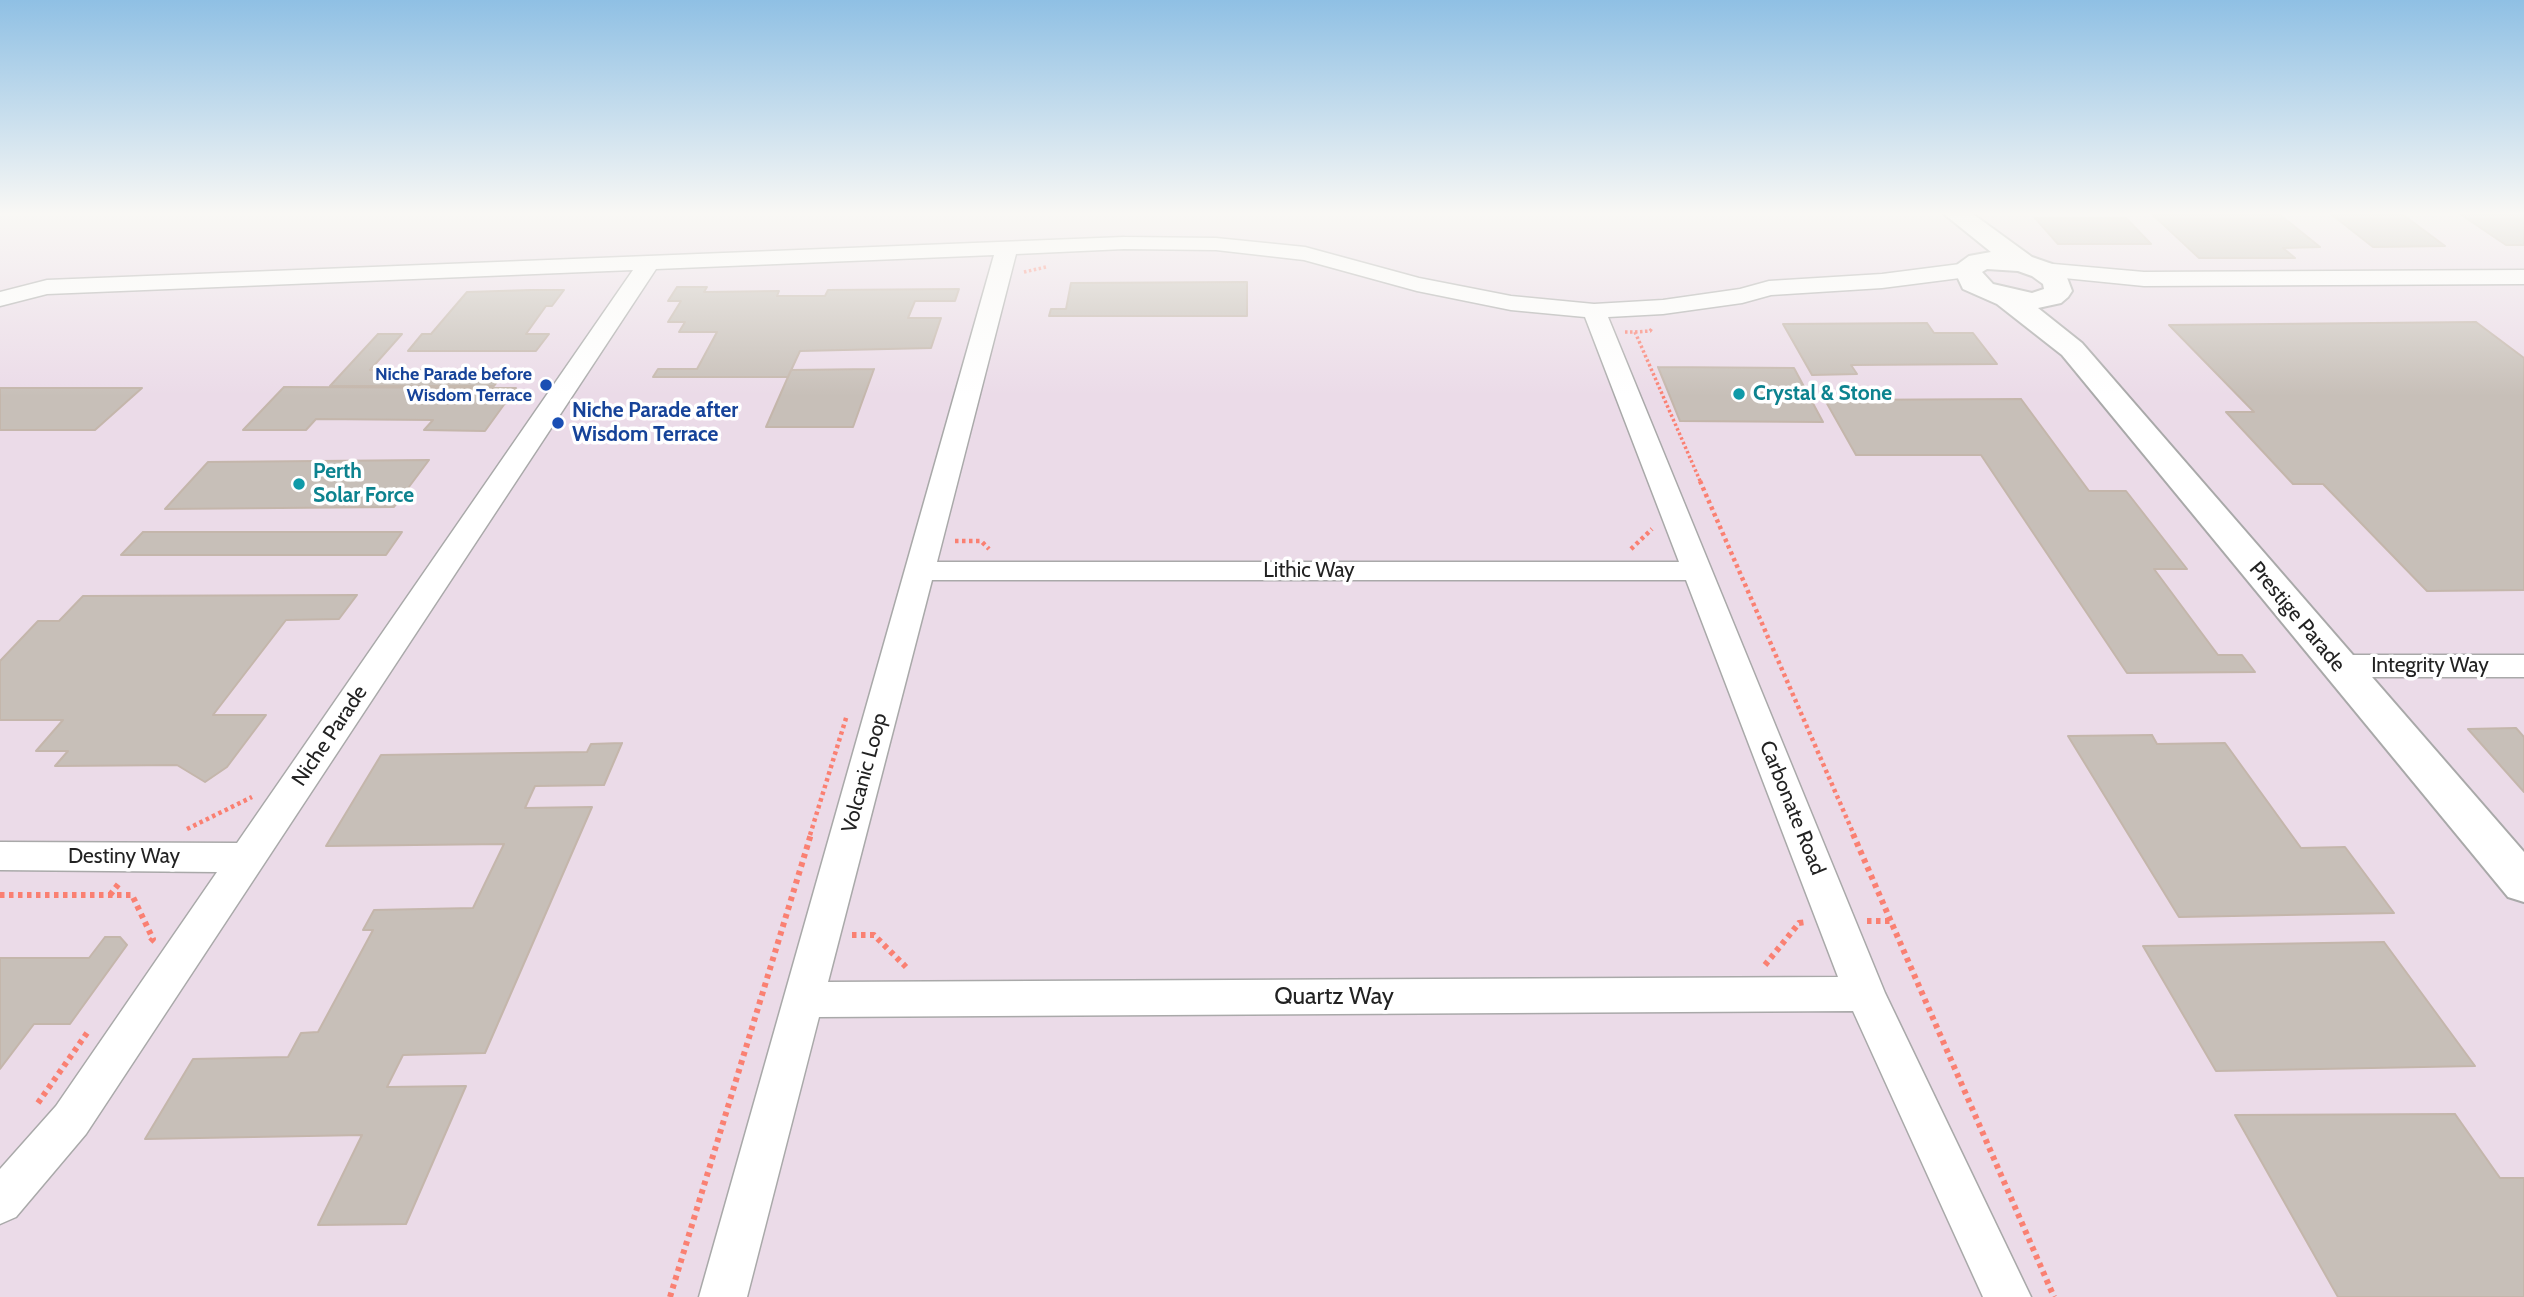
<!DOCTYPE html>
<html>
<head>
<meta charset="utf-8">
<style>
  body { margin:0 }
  canvas { display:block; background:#f2efe9 }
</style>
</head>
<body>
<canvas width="2524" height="1297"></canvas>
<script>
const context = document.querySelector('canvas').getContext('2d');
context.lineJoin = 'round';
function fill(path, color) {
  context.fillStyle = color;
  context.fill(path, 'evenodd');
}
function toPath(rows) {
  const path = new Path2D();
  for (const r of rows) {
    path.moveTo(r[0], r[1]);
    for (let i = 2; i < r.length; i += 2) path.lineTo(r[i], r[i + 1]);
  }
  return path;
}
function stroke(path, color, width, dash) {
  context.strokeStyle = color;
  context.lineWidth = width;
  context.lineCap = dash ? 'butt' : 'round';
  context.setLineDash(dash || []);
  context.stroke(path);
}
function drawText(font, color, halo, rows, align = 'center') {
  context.font = font + ' Cabin,sans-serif';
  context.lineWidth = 7;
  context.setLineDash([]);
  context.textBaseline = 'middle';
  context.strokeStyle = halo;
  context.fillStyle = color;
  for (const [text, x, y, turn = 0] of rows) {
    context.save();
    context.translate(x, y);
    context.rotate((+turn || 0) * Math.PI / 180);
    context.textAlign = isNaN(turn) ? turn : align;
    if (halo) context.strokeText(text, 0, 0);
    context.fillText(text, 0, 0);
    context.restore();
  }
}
fill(toPath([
  [0,214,2524,214,2524,1297,0,1297]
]), '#ebdbe8');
const building = toPath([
  [2152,214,2279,214,2320,247,2283,248,2295,258,2199,258,2152,214],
  [2331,214,2402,214,2445,246,2373,247,2331,214],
  [2460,214,2524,214,2524,245,2506,245,2460,214],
  [2035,218,2126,218,2151,244,2058,244,2035,218],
  [1247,282,1247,316,1049,316,1051,309,1066,309,1071,283,1247,282],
  [677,287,707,287,704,292,779,291,777,296,825,296,828,290,959,289,955,301,915,301,908,318,941,318,931,348,800,351,788,377,653,377,658,369,697,369,717,332,679,332,685,322,668,322,681,301,668,301,677,287],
  [531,290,564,290,552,306,546,306,526,334,549,334,536,351,408,351,422,334,431,334,467,292,531,290],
  [2476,322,2524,358,2524,590,2427,591,2323,484,2293,484,2226,412,2254,412,2169,325,2476,322],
  [1927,323,1934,333,1973,333,1997,364,1851,365,1857,374,1812,375,1783,324,1927,323],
  [378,334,402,334,370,370,506,370,494,386,330,386,378,334],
  [1658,367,1794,368,1823,422,1680,421,1658,367],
  [874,369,853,427,766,427,791,370,874,369],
  [284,387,516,388,485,431,424,430,433,420,316,419,306,430,243,430,284,387],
  [0,388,142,388,95,430,0,430,0,388],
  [2021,399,2089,491,2126,491,2187,569,2154,569,2218,655,2242,655,2255,672,2127,673,1981,455,1856,455,1825,400,2021,399],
  [429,460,394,507,165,509,208,462,429,460],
  [143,532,402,532,386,555,121,555,143,532],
  [357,595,339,619,286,620,213,715,266,715,227,767,205,782,177,765,55,766,68,751,36,751,63,720,0,720,0,661,38,621,59,621,83,596,357,595],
  [2516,728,2524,737,2524,792,2468,729,2516,728],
  [2152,735,2157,744,2225,743,2301,848,2345,847,2394,913,2179,917,2068,736,2152,735],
  [622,743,604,785,535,786,525,808,592,807,485,1053,403,1055,387,1087,466,1086,406,1224,318,1225,362,1135,145,1139,193,1059,288,1057,301,1033,318,1032,373,930,363,930,374,910,473,908,504,844,326,846,381,755,587,752,591,744,622,743],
  [105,937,120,937,127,945,70,1024,34,1024,0,1069,0,958,89,958,105,937],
  [2384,942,2475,1066,2216,1071,2143,946,2384,942],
  [2455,1114,2500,1178,2524,1178,2524,1297,2338,1297,2235,1115,2455,1114]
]);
fill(building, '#c7bfb8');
stroke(building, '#c4b6ab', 2);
const minor = toPath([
  [1124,237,1216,238,1305,247,1419,278,1511,296,1594,304,1663,300,1740,289,1769,281,1882,274,1968,263,1976,265,1979,270,1968,277,1882,288,1771,295,1742,303,1663,314,1608,317,1885,993,2031,1297,1983,1297,1853,1011,819,1017,747,1297,699,1297,994,255,656,269,86,1134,16,1217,0,1224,0,1169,56,1106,217,872,0,870,0,842,237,843,633,270,47,294,0,306,0,292,47,280,1124,237],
  [1124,249,1216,250,1304,260,1417,291,1511,310,1585,317,1679,562,937,562,1016,254,1124,249],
  [932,580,1686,580,1838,977,828,982,932,580],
  [2042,263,2144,272,2524,270,2524,284,2144,286,2034,275,2031,270,2042,263],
  [2337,655,2524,655,2524,677,2337,677,2326,674,2321,666,2326,658,2337,655]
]);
const tertiary = toPath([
  [1944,214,1973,214,2032,257,2052,264,2066,275,2072,291,2068,297,2061,303,2038,308,2082,343,2524,852,2524,902,2508,897,2062,355,1997,304,1963,289,1954,270,1958,264,1969,256,1991,252,1944,214],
  [1987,269,2018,271,2032,276,2043,284,2044,289,2032,293,1993,284,1982,272,1987,269]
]);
stroke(minor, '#a9a9a9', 3);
stroke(tertiary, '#a9a9a9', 4);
stroke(toPath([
  [1024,272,1046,267],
  [1625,332,1635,332,1701,483],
  [1635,332,1650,331,1653,327]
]), '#fa8072', 3.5, [2.5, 2.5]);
stroke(toPath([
  [1700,481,1854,835],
  [955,541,981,541,989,549],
  [1631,549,1652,529],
  [187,829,252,797],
  [810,835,847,715]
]), '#fa8072', 4.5, [3.5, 3.5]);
stroke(toPath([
  [1853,834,2054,1297],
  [0,895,132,895,153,939,150,942],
  [110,895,120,882],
  [1867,921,1891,921],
  [852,935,874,935,906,967],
  [1765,965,1799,923,1806,922],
  [38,1103,87,1033],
  [670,1297,811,834]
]), '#fa8072', 6, [4.5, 4.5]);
fill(minor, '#fff');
fill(tertiary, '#fff');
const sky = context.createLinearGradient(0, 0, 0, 396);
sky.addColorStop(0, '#8fc0e4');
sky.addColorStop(0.54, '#f9f8f5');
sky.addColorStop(1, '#f9f8f500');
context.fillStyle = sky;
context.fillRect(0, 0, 2524, 396);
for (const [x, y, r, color] of [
  [546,385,7,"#1a4fb4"],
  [1739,394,7,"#0f9aa8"],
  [558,423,7,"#1a4fb4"],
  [299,484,7,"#0f9aa8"]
]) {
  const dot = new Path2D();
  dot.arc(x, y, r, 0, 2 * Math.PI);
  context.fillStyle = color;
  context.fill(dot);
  stroke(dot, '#fff', 2.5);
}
drawText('bold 18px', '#164399', '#fff', [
  ["Niche Parade before",532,375],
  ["Wisdom Terrace",532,396]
], 'right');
drawText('bold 21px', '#0d838f', '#fff', [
  ["Crystal & Stone",1753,394],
  ["Perth",313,472],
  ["Solar Force",313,496]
], 'left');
drawText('bold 21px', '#164399', '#fff', [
  ["Niche Parade after",572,411],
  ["Wisdom Terrace",572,435]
], 'left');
drawText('21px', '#222', '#fff', [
  ["Lithic Way",1309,571],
  ["Prestige Parade",2297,617,50],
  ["Integrity Way",2430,666],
  ["Niche Parade",330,736,-56],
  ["Volcanic Loop",865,773,-75],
  ["Carbonate Road",1792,808,68],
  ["Destiny Way",124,857]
]);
drawText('24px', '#222', '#fff', [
  ["Quartz Way",1334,997]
]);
</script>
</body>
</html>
